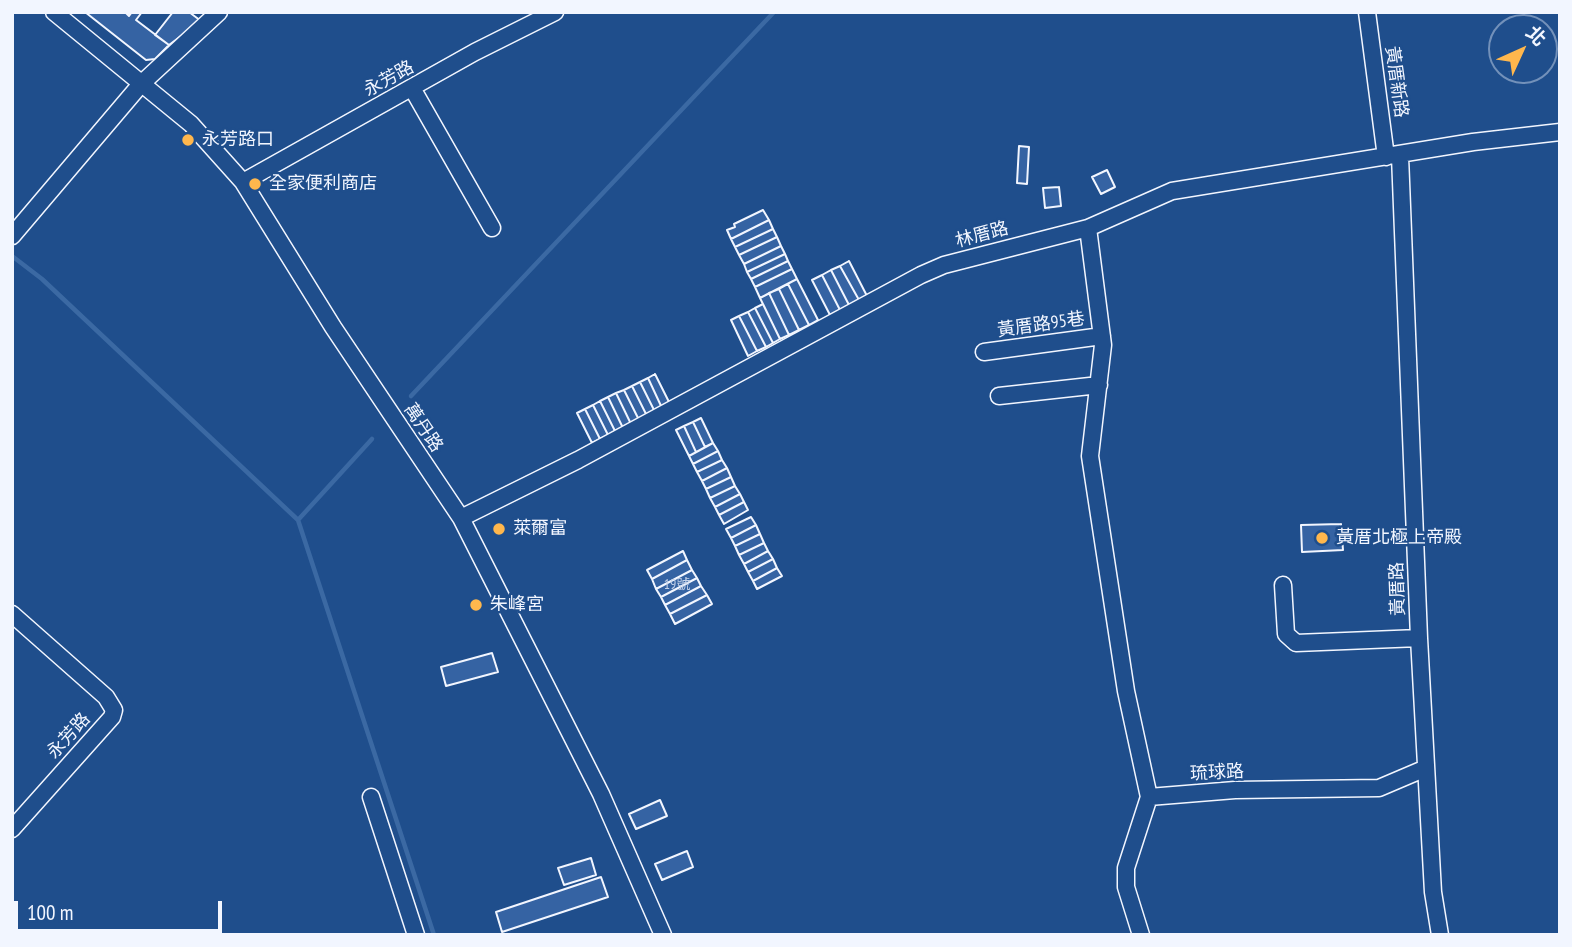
<!DOCTYPE html>
<html>
<head>
<meta charset="utf-8">
<style>
  body { margin:0 }
  #map { position:relative; width:1572px; height:947px; overflow:hidden; background:#1f4e8c; font-family:"PT Sans Narrow","Noto Sans TC",sans-serif }
  canvas { display:block }
  .frame { position:absolute; inset:0; border:14px solid #f2f6ff; pointer-events:none }
  .north { position:absolute; left:1488px; top:14px; width:70px; height:70px; box-sizing:border-box; background:#1f4e8c; border:2px solid #7391ba; border-radius:50%; rotate:45deg; font-size:19px; font-weight:700; line-height:28px; text-align:center; color:#f2f6ff }
  .north::after { content:''; display:block; margin:auto; width:24px; height:32px; background:#ffb74d; clip-path:polygon(50% 0,100% 100%,50% 72%,0 100%) }
  .scale { position:absolute; left:14px; top:901px; width:208px; height:32px; box-sizing:border-box; border:4px solid #f2f6ff; border-top:0; padding-left:9px; font-size:21px; line-height:24px; white-space:nowrap; color:#f2f6ff; -webkit-text-stroke:5px #1f4e8c; paint-order:stroke }
</style>
</head>
<body>
<div id="map">
<canvas width="1572" height="947"></canvas>
<div class="frame"></div>
<div class="north">北</div>
<div class="scale">100 m</div>
</div>
<script>
const context = document.querySelector('canvas').getContext('2d');
context.lineJoin = 'round';
function toPath(rows) {
  const path = new Path2D();
  for (const r of rows) {
    path.moveTo(r[0], r[1]);
    for (let i = 2; i < r.length; i += 2) path.lineTo(r[i], r[i + 1]);
  }
  return path;
}
function stroke(path, color, width, dash) {
  context.strokeStyle = color;
  context.lineWidth = width;
  context.lineCap = dash ? 'butt' : 'round';
  context.setLineDash(dash || []);
  context.stroke(path);
}
function fill(path, color) {
  context.fillStyle = color;
  context.fill(path, 'evenodd');
}
function drawText(font, color, halo, rows, align = 'center') {
  context.font = font + ' "PT Sans Narrow","Noto Sans TC",sans-serif';
  context.lineWidth = 5;
  context.setLineDash([]);
  context.textBaseline = 'middle';
  context.strokeStyle = halo;
  context.fillStyle = color;
  for (const [text, x, y, turn = 0] of rows) {
    context.save();
    context.translate(x, y);
    context.rotate((+turn || 0) * Math.PI / 180);
    context.textAlign = isNaN(turn) ? turn : align;
    if (halo) context.strokeText(text, 0, 0);
    context.fillText(text, 0, 0);
    context.restore();
  }
}
stroke(toPath([
  [12,256,42,279,298,520,434,935],
  [411,396,774,12],
  [298,520,372,439]
]), '#3b69a3', 4.5);
const building = toPath([
  [85,12,125,12,129,16,132,12,142,12,136,20,169,45,155,59,146,60,85,12],
  [173,12,189,12,201,21,169,45,155,35,173,12],
  [1019,146,1029,147,1027,184,1017,183,1019,146],
  [1107,170,1115,187,1101,194,1092,177,1107,170],
  [1059,187,1061,206,1045,208,1043,188,1059,187],
  [763,210,769,220,731,239,727,230,735,227,734,224,763,210],
  [769,220,773,229,735,247,731,239,769,220],
  [773,229,777,237,739,255,735,247,773,229],
  [777,237,781,246,744,264,739,255,777,237],
  [781,246,785,254,747,272,744,264,781,246],
  [785,254,788,261,751,279,747,272,785,254],
  [788,261,792,269,755,287,751,279,788,261],
  [849,261,867,296,859,300,840,266,849,261],
  [840,266,859,300,849,305,831,270,840,266],
  [792,269,797,279,760,298,755,287,792,269],
  [831,270,849,305,840,310,822,275,831,270],
  [822,275,840,310,830,315,812,280,822,275],
  [797,279,818,320,809,325,788,284,797,279],
  [788,284,809,325,799,330,779,289,788,284],
  [779,289,799,330,789,335,769,293,779,289],
  [769,293,789,335,780,339,760,298,769,293],
  [763,304,780,339,773,343,755,308,763,304],
  [755,308,773,343,766,347,748,312,755,308],
  [748,312,766,347,757,351,739,316,748,312],
  [739,316,757,351,748,356,731,320,739,316],
  [655,374,670,404,662,408,648,378,655,374],
  [648,378,662,408,655,412,640,382,648,378],
  [640,382,655,412,647,416,632,386,640,382],
  [632,386,647,416,639,420,624,390,632,386],
  [624,390,639,420,631,424,616,393,624,390],
  [616,393,631,424,623,428,608,397,616,393],
  [608,397,623,428,615,431,600,401,608,397],
  [600,401,615,431,608,435,593,405,600,401],
  [593,405,608,435,600,439,585,409,593,405],
  [585,409,600,439,592,443,577,413,585,409],
  [701,418,713,443,705,447,693,422,701,418],
  [693,422,705,447,696,452,684,426,693,422],
  [684,426,696,452,689,456,676,430,684,426],
  [713,443,718,451,693,464,689,456,713,443],
  [718,451,722,460,697,472,693,464,718,451],
  [722,460,727,468,702,481,697,472,722,460],
  [727,468,731,477,706,489,702,481,727,468],
  [731,477,735,486,710,498,706,489,731,477],
  [735,486,740,494,715,507,710,498,735,486],
  [740,494,744,502,719,515,715,507,740,494],
  [744,502,748,510,724,524,719,515,744,502],
  [751,517,756,525,731,538,726,529,751,517],
  [1341,524,1343,550,1302,552,1301,525,1341,524],
  [756,525,760,534,735,546,731,538,756,525],
  [760,534,764,543,739,555,735,546,760,534],
  [764,543,768,551,744,564,739,555,764,543],
  [683,551,687,560,652,579,647,570,683,551],
  [768,551,773,559,748,572,744,564,768,551],
  [773,559,777,568,753,581,748,572,773,559],
  [687,560,692,570,656,589,652,579,687,560],
  [777,568,782,576,757,589,753,581,777,568],
  [692,570,697,578,661,597,656,589,692,570],
  [697,578,701,586,665,605,661,597,697,578],
  [701,586,707,595,670,614,665,605,701,586],
  [707,595,712,604,675,624,670,614,707,595],
  [492,653,498,672,446,686,441,667,492,653],
  [660,800,667,816,636,829,629,814,660,800],
  [687,851,693,867,662,880,655,864,687,851],
  [591,858,596,875,564,885,558,868,591,858],
  [601,877,608,897,502,932,496,912,601,877]
]);
fill(building, '#3563a3');
stroke(building, '#f2f6ff', 2);
const minor = toPath([
  [54,12,191,124,243,182,333,327,461,518,601,794,663,935],
  [1367,12,1386,157],
  [412,88,492,228],
  [1400,156,1419,638,1433,892,1440,935],
  [243,182,475,52,555,12],
  [1088,228,1103,345,1090,456,1126,691,1149,797],
  [12,236,141,84,219,12],
  [984,352,1102,336],
  [999,396,1099,385],
  [461,518,578,460,921,275,944,265,1088,228,1172,191,1473,142,1560,132],
  [1283,585,1286,634,1296,643,1419,638],
  [12,614,106,697,114,710,112,717,12,829],
  [371,797,416,935],
  [1149,797,1235,790,1379,788,1426,768],
  [1141,935,1126,887,1126,868,1149,797]
]);
stroke(minor, '#f2f6ff', 19);
stroke(minor, '#1f4e8c', 16);
for (const [x, y, r, color] of [
  [188,140,7,"#ffb74d"],
  [255,184,7,"#ffb74d"],
  [499,529,7,"#ffb74d"],
  [1322,538,7,"#ffb74d"],
  [476,605,7,"#ffb74d"]
]) {
  const dot = new Path2D();
  dot.arc(x, y, r, 0, 2 * Math.PI);
  context.fillStyle = color;
  context.fill(dot);
  stroke(dot, '#1f4e8c', 2.5);
}
drawText('14px', '#c3d1e8', null, [
  ["19號",677,585]
]);
drawText('18px', '#f2f6ff', '#1f4e8c', [
  ["永芳路",389,79,-29],
  ["黃厝新路",1396,82,82],
  ["林厝路",982,235,-15],
  ["黃厝路95巷",1041,325,-8],
  ["萬丹路",423,428,56],
  ["黃厝路",1398,589,-92],
  ["永芳路",69,736,-48],
  ["琉球路",1217,773,-3]
]);
drawText('18px', '#f2f6ff', '#1f4e8c', [
  ["永芳路口",202,140],
  ["全家便利商店",269,184],
  ["萊爾富",513,529],
  ["黃厝北極上帝殿",1336,538],
  ["朱峰宮",490,605]
], 'left');
</script>
</body>
</html>
